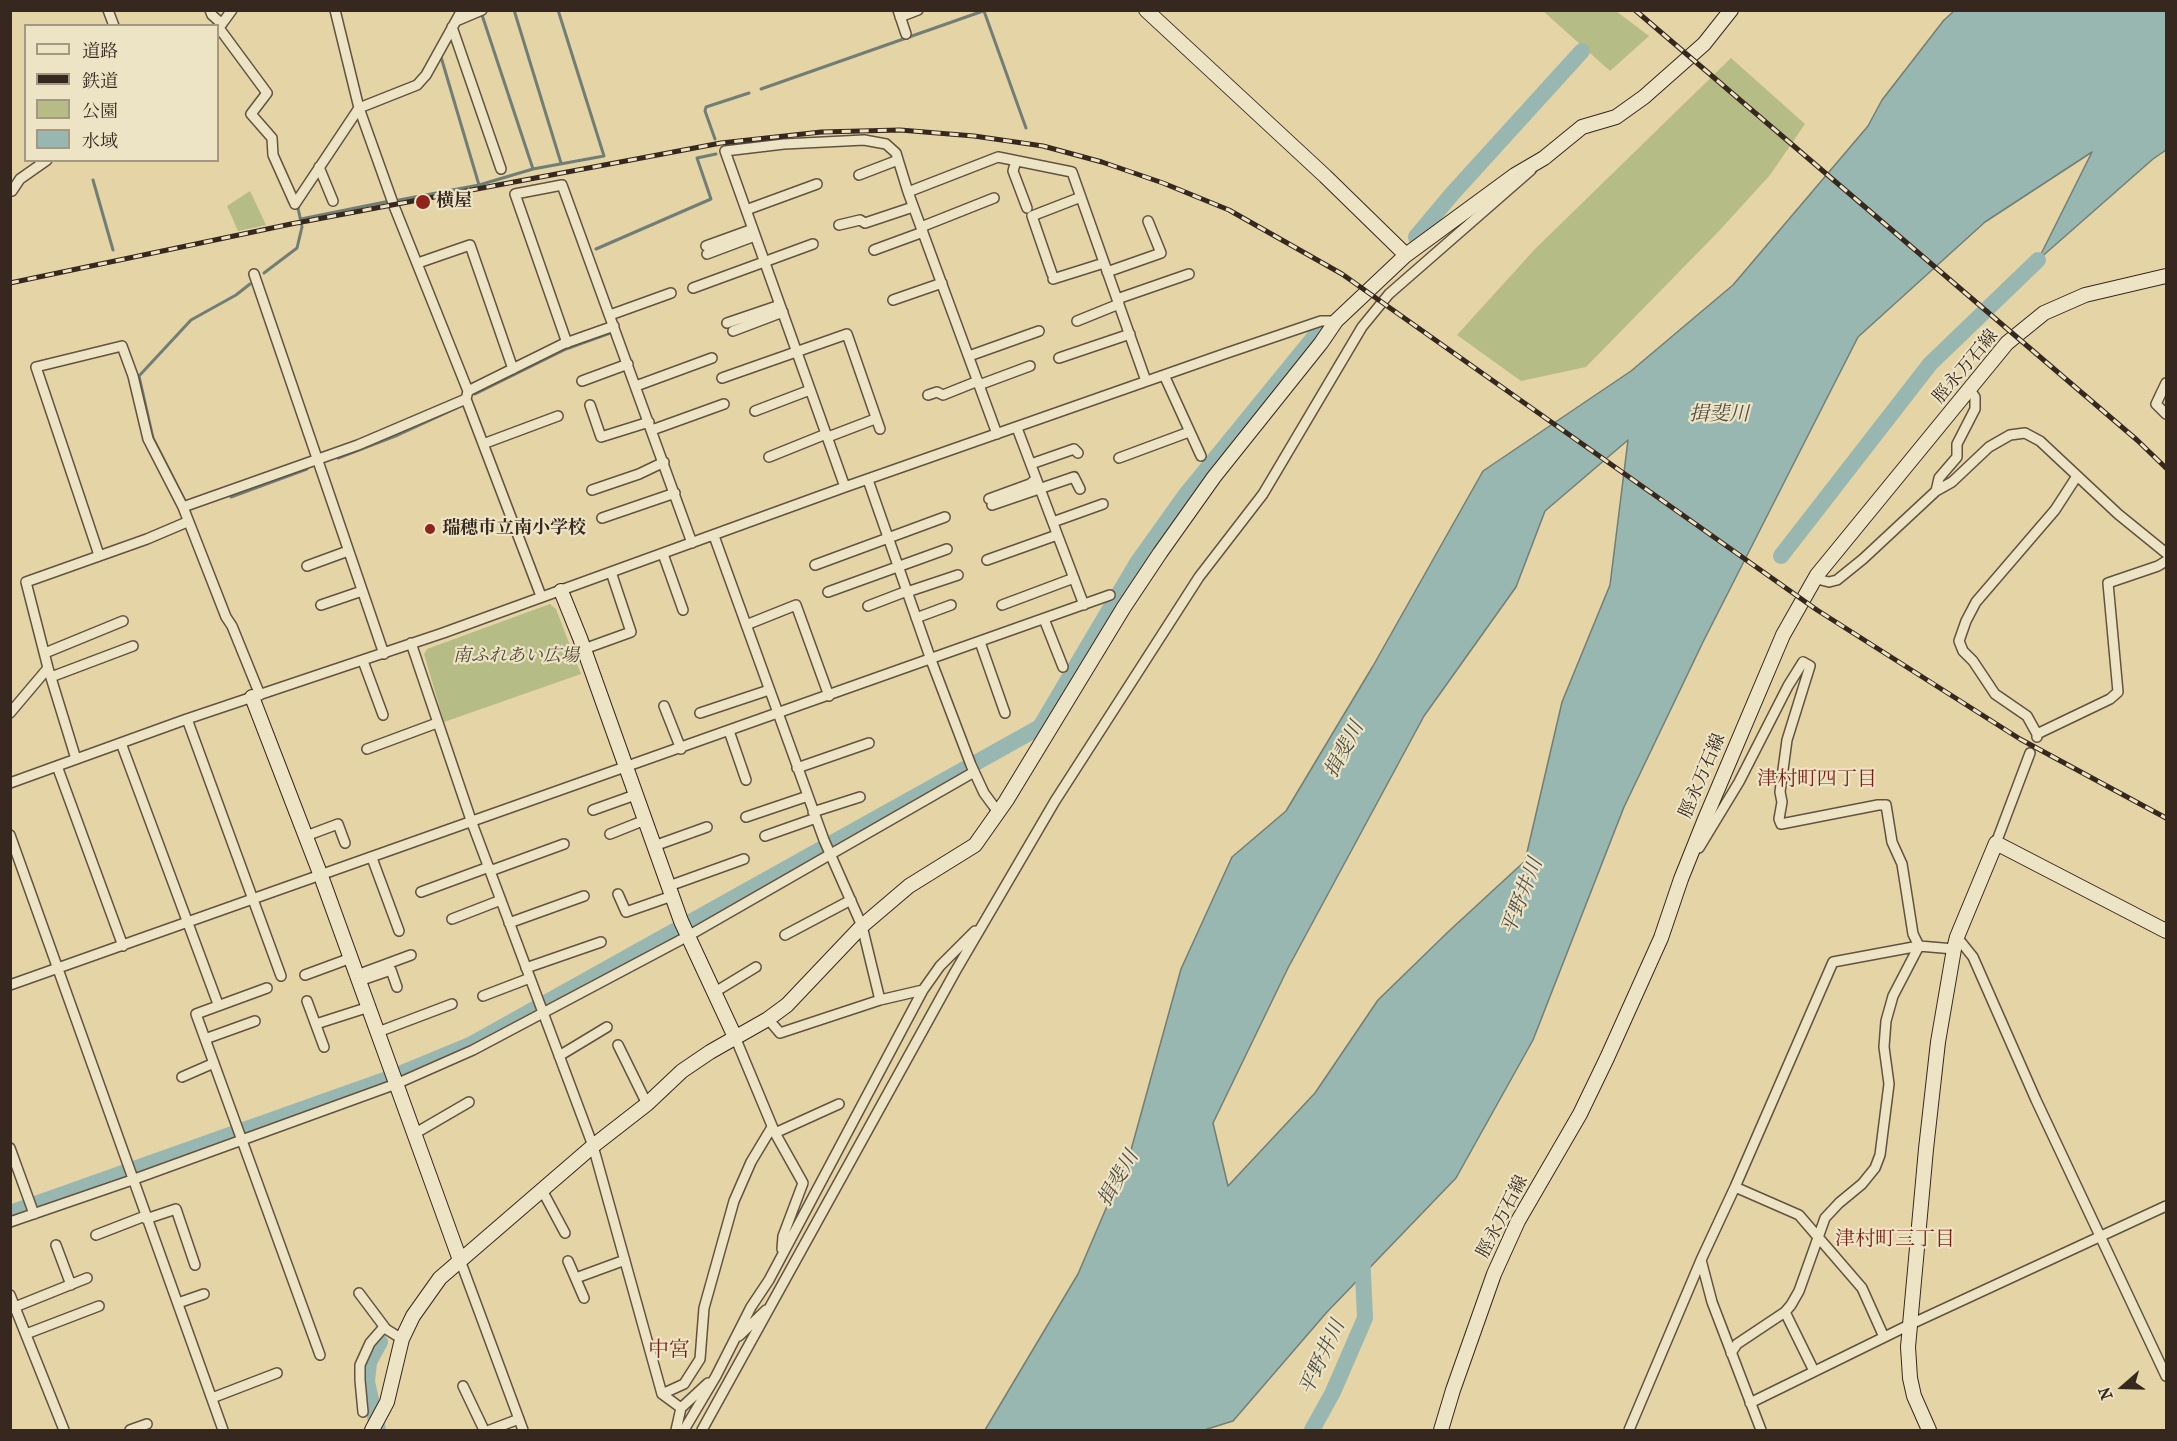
<!DOCTYPE html>
<html>
<head>
<meta charset="utf-8">
<style>
  body { margin:0 }
  #map { position:relative; width:2177px; height:1441px; overflow:hidden; background:#e4d4a6; font-family:"IM FELL French Canon","Noto Serif JP",serif }
  canvas { display:block }
  .frame { position:absolute; inset:0; border:12px solid #37281f; pointer-events:none }
  .legend { position:absolute; left:24px; top:24px; width:195px; height:138px; box-sizing:border-box; background:#ede3c5; border:2px solid #a49883; margin:0; padding:8px 10px; list-style:none; font-size:18px; color:#37281f }
  .legend li { display:flex; align-items:center; gap:12px; height:30px }
  .legend b { width:30px; border:2px solid #a49883 }
  .north { position:absolute; left:2093px; top:1357px; width:60px; height:60px; -webkit-text-stroke:4px #ede3c5; paint-order:stroke; rotate:250deg; font-size:16px; font-weight:700; line-height:24px; text-align:center; color:#37281f }
  .north::after { content:''; display:block; margin:auto; width:21px; height:27px; background:#37281f; clip-path:polygon(50% 0,100% 100%,50% 72%,0 100%) }
</style>
</head>
<body>
<div id="map">
<canvas width="2177" height="1441"></canvas>
<div class="frame"></div>
<ul class="legend">
<li><b style="height:8px;background:#ede3c5"></b>道路</li>
<li><b style="height:8px;background:#37281f"></b>鉄道</li>
<li><b style="height:16px;background:#b6bc86"></b>公園</li>
<li><b style="height:16px;background:#98b7b0"></b>水域</li>
</ul>
<div class="north">N</div>
</div>
<script>
const context = document.querySelector('canvas').getContext('2d');
context.lineJoin = 'round';
function fill(path, color) {
  context.fillStyle = color;
  context.fill(path, 'evenodd');
}
function toPath(rows) {
  const path = new Path2D();
  for (const r of rows) {
    path.moveTo(r[0], r[1]);
    for (let i = 2; i < r.length; i += 2) path.lineTo(r[i], r[i + 1]);
  }
  return path;
}
function stroke(path, color, width, dash) {
  context.strokeStyle = color;
  context.lineWidth = width;
  context.lineCap = dash ? 'butt' : 'round';
  context.setLineDash(dash || []);
  context.stroke(path);
}
function drawText(font, color, halo, rows, align = 'center') {
  context.font = font + ' "IM FELL French Canon","Noto Serif JP",serif';
  context.lineWidth = 4.5;
  context.setLineDash([]);
  context.textBaseline = 'middle';
  context.strokeStyle = halo;
  context.fillStyle = color;
  for (const [text, x, y, turn = 0] of rows) {
    context.save();
    context.translate(x, y);
    context.rotate((+turn || 0) * Math.PI / 180);
    context.textAlign = isNaN(turn) ? turn : align;
    if (halo) context.strokeText(text, 0, 0);
    context.fillText(text, 0, 0);
    context.restore();
  }
}
fill(toPath([
  [1543,11,1616,11,1649,36,1610,71],
  [1731,58,1805,124,1770,175,1719,231,1586,367,1521,381,1457,335,1535,249],
  [250,191,266,225,238,231,227,206],
  [550,604,556,609,581,674,444,722,424,654,427,649]
]), '#b6bc86');
const water = toPath([
  [1954,11,2166,11,2166,150,2153,159,2038,260,2092,152,1985,222,1858,337,1703,642,1624,807,1533,1040,1456,1178,1327,1312,1233,1421,1204,1430,985,1430,1078,1274,1131,1150,1181,969,1232,857,1286,811,1373,666,1483,471,1631,371,1733,285,1868,126,1882,100,1944,20,1954,11],
  [1628,440,1610,585,1562,702,1525,861,1449,931,1378,1000,1315,1093,1228,1186,1213,1123,1288,968,1424,716,1516,587,1545,511,1628,440]
]);
fill(water, '#98b7b0');
stroke(water, '#717e76', 1.5);
stroke(toPath([
  [514,10,561,163],
  [984,11,1026,128],
  [482,15,533,169],
  [441,57,479,185],
  [761,89,986,10],
  [715,139,705,111,706,107,749,93],
  [93,180,113,250],
  [399,200,479,185,533,169,604,156,558,10],
  [301,219,390,201],
  [596,249,711,199,697,158,716,154],
  [264,273,297,248,302,227,298,208,299,203],
  [475,394,566,349,613,332],
  [338,458,398,435,461,406],
  [231,497,307,469],
  [185,501,153,438,139,376,191,320,236,295,250,284],
  [2058,719,2075,711]
]), '#717e76', 3);
stroke(toPath([
  [1416,237,1452,194,1582,51],
  [1781,556,1930,364,2038,260],
  [10,1213,390,1078,470,1045,1040,727,1137,563,1187,493,1319,331],
  [378,1430,367,1382,369,1362,380,1342],
  [1312,1430,1333,1392,1365,1318,1362,1251]
]), '#98b7b0', 16);
stroke(toPath([
  [2030,753,2037,737]
]), '#c1b28b', 9, [9, 4.5]);
const street = toPath([
  [108,10,114,26],
  [210,10,212,15,222,24],
  [335,10,359,108,394,206,468,391,466,399,541,596],
  [898,10,906,34],
  [900,17,918,10],
  [456,21,482,10],
  [452,27,501,169],
  [219,28,267,93,251,114,272,138,273,155,295,204],
  [218,29,232,10],
  [1016,161,1013,171,1027,208],
  [319,167,333,201],
  [859,175,898,160],
  [12,191,20,179,47,160],
  [908,192,998,157,1072,172,1146,381],
  [295,204,359,108,417,85,426,75,462,10],
  [746,210,817,184],
  [839,225,860,220,865,223,913,207],
  [921,227,994,198],
  [706,246,753,229],
  [874,250,923,232],
  [707,254,755,236],
  [418,263,470,245,513,369],
  [1107,272,1161,253,1148,221],
  [254,274,384,654],
  [1052,274,1032,216,1081,197],
  [1053,279,1104,263],
  [693,288,813,244],
  [1117,299,1189,274],
  [893,300,942,283],
  [610,315,671,293],
  [1077,321,1119,304],
  [727,323,780,305],
  [733,331,783,312],
  [567,343,515,194,562,185,692,543],
  [969,356,1039,331],
  [1059,358,1130,334],
  [1164,375,1201,456],
  [722,378,847,334,880,429],
  [582,381,628,364],
  [2166,383,2156,404,2166,414],
  [979,385,1030,366],
  [636,386,712,358],
  [468,391,563,344,614,326],
  [928,395,937,392,943,395,978,381],
  [590,405,601,437,649,422],
  [755,411,810,390],
  [1017,428,1084,605],
  [652,430,724,404],
  [828,437,875,419],
  [483,444,558,416],
  [769,457,826,434],
  [1119,458,1189,432],
  [1031,464,1074,449,1078,453],
  [868,480,931,660,971,765,984,793,998,812],
  [845,487,725,151,784,144,864,140,886,144,896,153,908,192,997,434],
  [592,490,639,474,664,462],
  [1936,491,1939,478,1957,457,1957,444,1975,409,1975,397,1970,390],
  [989,499,1030,484,1036,479],
  [992,505,1074,477,1080,489],
  [183,507,358,445,466,399],
  [602,518,675,493],
  [1053,522,1103,504],
  [714,536,824,840,862,926,880,1000],
  [663,554,683,610],
  [99,555,36,367,122,346,133,376,148,439,183,507,226,617,232,626,260,695],
  [987,560,1057,535],
  [815,565,945,517],
  [307,566,348,551],
  [1817,575,1821,580,1829,582,1837,580,1863,559,1936,491,1952,482,1989,447,2010,435,2025,433,2040,441,2118,514,2166,553],
  [828,592,947,549],
  [907,592,958,575],
  [321,605,362,591],
  [1002,605,1074,578],
  [868,606,907,591],
  [916,618,951,605],
  [1044,619,1063,667],
  [746,625,796,605,829,696],
  [980,642,1005,713],
  [411,643,472,823,593,1146,662,1394,681,1408,676,1430],
  [584,649,631,632,611,572],
  [45,653,123,621],
  [363,661,383,715],
  [51,677,133,646],
  [664,706,681,749],
  [10,713,48,668],
  [700,713,769,690],
  [187,719,281,976],
  [729,731,746,780],
  [2037,734,2027,716,1995,694,1973,661,1963,651,1959,641,1966,621,1976,602,2055,510,2077,476],
  [2037,737,2037,734,2110,699,2118,692,2108,583,2158,566,2166,561],
  [121,743,218,1004],
  [367,749,437,723],
  [76,759,48,668,26,582,147,539,187,522],
  [57,766,123,946],
  [797,768,869,743],
  [10,783,187,719,443,633,845,487,1224,354,1321,321,1336,321],
  [593,810,635,795],
  [813,812,860,797],
  [746,817,808,796],
  [610,834,645,820],
  [10,835,223,1430],
  [306,836,338,824,345,843],
  [765,836,816,818],
  [1996,843,2030,753],
  [654,846,707,827],
  [1699,848,1739,782,1788,686,1803,662,1810,666,1787,740,1780,792,1782,802,1779,819,1781,824,1878,805,1886,805,1892,842,1902,864,1913,934,1919,946,1893,996,1886,1021,1884,1047,1889,1084,1880,1155,1875,1168,1862,1184,1839,1203,1825,1218,1799,1291,1791,1305,1785,1312,1737,1344,1731,1353],
  [372,858,399,931],
  [490,871,564,844],
  [669,886,744,859],
  [421,892,489,867],
  [618,894,626,912,672,896],
  [452,919,501,900],
  [509,923,584,896],
  [785,935,851,900],
  [1957,937,1973,957,2036,1100,2166,1376],
  [526,968,601,942],
  [305,975,351,958],
  [357,975,411,955],
  [359,981,391,970,397,987],
  [10,985,1110,595],
  [267,988,196,1014,320,1355],
  [715,992,756,967],
  [483,996,530,978],
  [307,1001,324,1047],
  [768,1019,780,1033,880,1000,923,990],
  [316,1024,369,1007],
  [378,1032,452,1004],
  [735,1037,775,1133,803,1183,783,1236,782,1249],
  [205,1039,255,1021],
  [618,1045,647,1104],
  [559,1056,607,1027],
  [182,1077,214,1063],
  [775,1133,839,1104],
  [414,1134,469,1102],
  [10,1148,34,1214],
  [1735,1187,1799,1215,1862,1288,1884,1337],
  [542,1190,565,1233],
  [146,1219,176,1209,195,1265],
  [10,1222,132,1180,396,1084,473,1050,688,936,974,772],
  [96,1235,145,1216],
  [56,1245,71,1285],
  [460,1260,523,1430],
  [1701,1260,1712,1302,1761,1430],
  [568,1261,584,1298],
  [576,1278,625,1260],
  [359,1293,386,1329,402,1339],
  [10,1295,64,1430],
  [178,1303,204,1294],
  [10,1309,87,1278],
  [1785,1312,1814,1371],
  [26,1334,99,1306],
  [739,1336,766,1310],
  [463,1386,484,1430],
  [662,1394,684,1384,700,1359,704,1308,734,1201,751,1162,772,1127],
  [212,1398,277,1373],
  [1750,1403,1909,1325,2166,1206],
  [681,1408,708,1383],
  [363,1412,360,1380,360,1365,370,1343,384,1327],
  [130,1430,147,1424],
  [490,1430,519,1419],
  [684,1430,716,1376,751,1307,769,1280,923,990,940,966,975,931],
  [702,1430,955,972,1055,801,1199,577,1263,494,1362,327,1389,294,1531,170],
  [1629,1430,1701,1260,1735,1187,1833,962,1919,946,1954,949]
]);
const secondary = toPath([
  [1146,10,1325,176,1406,255],
  [561,591,580,638,681,921,735,1037],
  [252,697,321,876,460,1260],
  [372,1430,387,1402,402,1339,413,1316,440,1278,593,1146,647,1104,682,1071,710,1052,768,1019,787,1005,862,926,909,886,975,845,1006,801,1124,607,1160,553,1214,477,1321,343,1336,321,1406,255,1515,175,1544,158,1582,127,1616,117,1644,97,1704,44,1731,10],
  [1441,1430,1453,1390,1494,1274,1518,1221,1580,1114,1607,1058,1661,938,1681,879,1705,819,1783,635,1817,575,2007,343,2044,313,2085,295,2166,276],
  [1929,1430,1914,1396,1910,1378,1908,1347,1926,1149,1938,1042,1954,949,1957,937,1996,843,2166,931]
]);
stroke(street, '#625341', 12);
stroke(secondary, '#37281f', 16);
stroke(street, '#ede3c5', 9);
stroke(secondary, '#ede3c5', 14);
const rail = toPath([
  [1635,10,2137,440,2166,468],
  [10,283,291,224,721,143,821,132,900,130,974,136,1043,146,1102,162,1163,183,1229,210,1342,274,1817,610,2020,739,2166,818]
]);
stroke(rail, '#37281f', 5);
stroke(rail, '#ede3c5', 3, [9]);
for (const [x, y, r, color] of [
  [423,202,8,"#8f2418"],
  [430,529,6,"#8f2418"]
]) {
  const dot = new Path2D();
  dot.arc(x, y, r, 0, 2 * Math.PI);
  context.fillStyle = color;
  context.fill(dot);
  stroke(dot, '#ede3c5', 2);
}
drawText('bold 18px', '#37281f', '#ede3c5', [
  ["横屋",436,202],
  ["瑞穂市立南小学校",442,529]
], 'left');
drawText('18px', '#37281f', '#ede3c5', [
  ["脛永万石線",1966,367,-50],
  ["脛永万石線",1703,776,-67],
  ["脛永万石線",1503,1217,-63]
]);
drawText('italic 18px', '#504634', '#ede3c5', [
  ["南ふれあい広場",516,657]
]);
drawText('italic 20px', '#4f4c43', '#ede3c5', [
  ["揖斐川",1719,415],
  ["揖斐川",1345,750,-62],
  ["平野井川",1523,897,-69],
  ["揖斐川",1119,1179,-60],
  ["平野井川",1323,1358,-65]
]);
drawText('20px', '#7a1f14', '#ede3c5', [
  ["津村町四丁目",1817,780],
  ["津村町三丁目",1895,1240]
]);
drawText('21px', '#7a1f14', '#ede3c5', [
  ["中宮",669,1351]
]);
</script>
</body>
</html>
